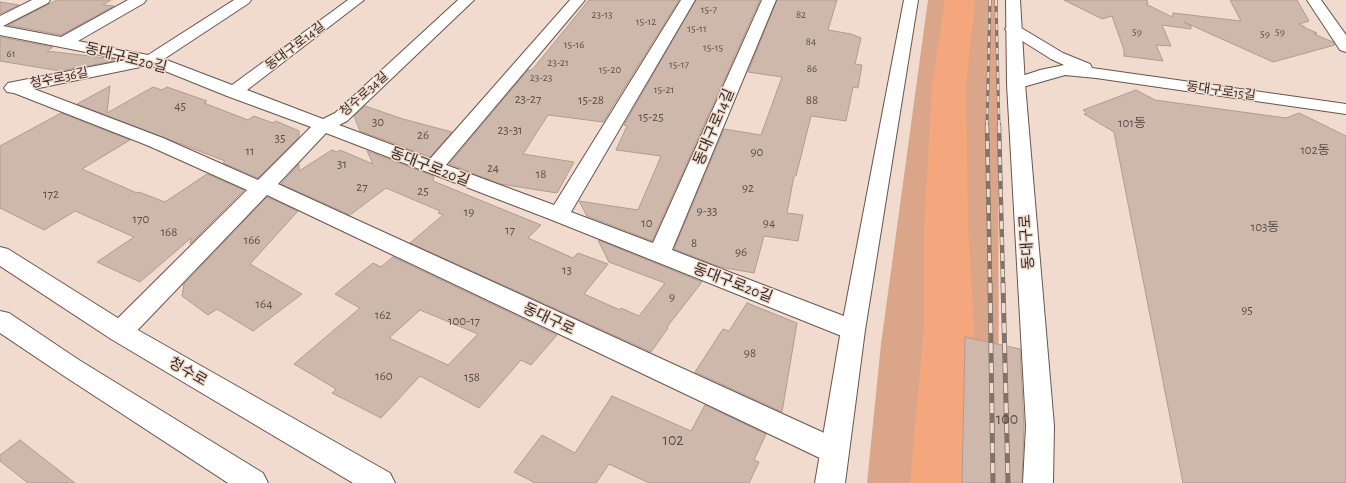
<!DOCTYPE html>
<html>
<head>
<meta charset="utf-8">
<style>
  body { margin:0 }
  canvas { display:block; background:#f1dace }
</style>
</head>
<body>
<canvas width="1346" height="483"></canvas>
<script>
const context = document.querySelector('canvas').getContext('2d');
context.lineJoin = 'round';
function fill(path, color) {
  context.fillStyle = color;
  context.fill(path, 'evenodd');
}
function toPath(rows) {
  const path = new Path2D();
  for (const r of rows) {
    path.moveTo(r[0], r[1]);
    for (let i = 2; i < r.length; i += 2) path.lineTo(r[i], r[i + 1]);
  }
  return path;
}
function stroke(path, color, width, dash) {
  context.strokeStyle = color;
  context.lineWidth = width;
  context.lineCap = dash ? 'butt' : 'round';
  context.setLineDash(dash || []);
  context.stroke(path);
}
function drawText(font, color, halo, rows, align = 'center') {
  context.font = font + ' "Alegreya Sans","Noto Sans KR",sans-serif';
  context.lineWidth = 3;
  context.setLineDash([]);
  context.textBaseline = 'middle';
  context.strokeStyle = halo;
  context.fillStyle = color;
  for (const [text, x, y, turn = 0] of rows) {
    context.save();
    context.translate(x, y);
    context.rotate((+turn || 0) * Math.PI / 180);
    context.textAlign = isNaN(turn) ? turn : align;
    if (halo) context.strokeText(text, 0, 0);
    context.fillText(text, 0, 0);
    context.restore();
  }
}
fill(toPath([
  [928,0,998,0,999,483,867,483,881,344]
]), '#daa588');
fill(toPath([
  [945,0,975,0,966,85,968,228,974,327,968,483,910,483,924,327,924,228,932,85,945,0]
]), '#f4a77c');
const building = toPath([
  [57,0,111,0,103,5,114,6,61,35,8,25,57,0],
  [589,0,679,0,603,122,548,115,523,154,574,162,557,193,500,184,449,164,528,70,532,70,589,0],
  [696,0,760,0,652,241,587,216,579,201,638,210,661,156,616,150,627,126,624,125,696,0],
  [777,0,837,0,828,30,851,34,861,38,855,64,862,65,858,88,853,87,846,121,811,116,796,176,794,176,787,213,803,215,798,241,764,236,754,273,720,267,674,249,724,129,761,135,782,77,748,72,777,0],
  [1064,0,1147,0,1148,3,1146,4,1172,17,1173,13,1241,21,1230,0,1297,0,1309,21,1299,24,1305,27,1303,27,1317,33,1314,34,1333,42,1335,45,1273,62,1184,22,1191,26,1191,29,1162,25,1171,46,1156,45,1163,61,1124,56,1124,50,1112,16,1102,19,1064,0],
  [0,2,19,5,0,14,0,2],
  [0,37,53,47,47,51,114,59,114,61,60,71,0,61,0,37],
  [110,86,107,113,153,87,162,90,167,87,207,101,204,103,248,120,254,116,273,123,276,121,299,131,299,137,258,178,223,163,225,161,77,104,110,86],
  [1136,90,1155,100,1286,118,1299,113,1346,136,1346,483,1183,483,1114,132,1084,114,1087,113,1083,110,1136,90],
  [365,106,403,119,452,132,430,157,360,131,354,116,365,106],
  [61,113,130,140,82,169,137,193,139,192,165,202,207,174,244,190,190,244,191,238,140,282,97,262,134,237,75,211,44,230,0,208,0,146,61,113],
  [332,150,337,152,340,150,373,164,367,151,434,176,433,181,541,225,528,238,573,258,578,253,608,264,584,294,620,310,621,308,639,316,665,283,609,262,598,240,702,282,667,327,668,328,651,352,410,243,443,215,438,213,440,211,386,188,350,215,281,184,299,164,299,171,332,150],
  [267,197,298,211,250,264,302,294,253,331,217,309,208,315,182,296,184,284,267,197],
  [393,257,557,335,531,365,521,360,479,408,420,376,381,418,332,393,336,389,294,364,360,308,335,294,373,263,381,267,393,257],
  [420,310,478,334,448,365,389,338,420,310],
  [747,303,797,323,782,412,695,372,723,329,729,331,747,303],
  [965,337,1020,349,1024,426,1022,483,962,483,965,337],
  [612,396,691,431,705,405,766,434,754,460,759,462,749,483,649,483,609,464,596,483,535,483,514,472,542,435,575,453,612,396],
  [20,440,75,483,28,483,0,461,0,455,20,440]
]);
fill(building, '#ceb8ac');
stroke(building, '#b19b90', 1);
const minor = toPath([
  [32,0,50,0,48,3,3,26,61,37,128,0,146,0,144,3,78,41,148,55,234,0,251,0,249,3,164,59,232,85,348,0,364,0,247,90,323,119,335,113,458,0,474,0,347,121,339,125,430,159,570,0,585,0,446,165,554,205,681,0,695,0,571,212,653,243,762,0,776,0,672,250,862,323,865,330,862,337,853,340,844,337,552,220,326,133,278,184,844,442,848,451,844,460,834,464,824,460,267,195,129,339,120,342,111,339,108,332,111,325,247,190,149,146,14,93,7,92,4,88,8,83,126,60,0,35,0,16,32,0],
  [150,65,227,96,311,127,258,180,163,138,34,89,150,65],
  [1307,0,1321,0,1346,35,1346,52,1340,50,1307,0],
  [1013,24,1018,26,1063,53,1090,64,1092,68,1346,104,1346,114,1096,78,1065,75,1016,89,1010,88,1007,84,1010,80,1040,70,1064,65,1051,59,1008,32,1005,29,1008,26,1013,24]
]);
const major = toPath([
  [904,0,918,0,865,330,845,483,815,483,841,330,904,0],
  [1006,0,1020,0,1025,84,1054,426,1053,483,1023,483,1026,426,1007,84,1006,0],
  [0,247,8,249,129,325,390,473,395,483,353,483,111,339,0,266,0,247],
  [0,311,9,313,79,360,263,473,268,483,228,483,61,374,0,333,0,311]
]);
stroke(minor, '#69554b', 2);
stroke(major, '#69554b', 2);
fill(minor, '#fff');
fill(major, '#fff');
const railFar2 = toPath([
  [996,0,999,126],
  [987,126,990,0]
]);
const railFar1 = toPath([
  [987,125,990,284],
  [999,125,1003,284]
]);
const rail = toPath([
  [990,283,993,483],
  [1003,283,1008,483]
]);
stroke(railFar2, '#81726a', 3);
stroke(railFar1, '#81726a', 4.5);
stroke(rail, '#81726a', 5);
stroke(railFar2, '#f1dace', 2, [6]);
stroke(railFar1, '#f1dace', 3, [8]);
stroke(rail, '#f1dace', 3.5, [10]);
drawText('11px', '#5b4f48', null, [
  ["15-7",709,10],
  ["23-13",602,15],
  ["82",801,15],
  ["15-12",646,22],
  ["15-11",697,29],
  ["59",1137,32],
  ["59",1280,32],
  ["59",1265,34],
  ["84",811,42],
  ["15-16",574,45],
  ["15-15",713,48],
  ["61",11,54],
  ["23-21",558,63],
  ["15-17",679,65],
  ["86",812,69],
  ["15-20",610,70],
  ["23-23",541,78],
  ["15-21",664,90]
]);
drawText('13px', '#352c27', '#f1dace', [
  ["동대구로14길",295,46,-37],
  ["청수로36길",59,78,-11],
  ["동대구로15길",1221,91,8],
  ["청수로34길",364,94,-42]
]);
drawText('13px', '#5b4f48', null, [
  ["23-27",528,99],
  ["15-28",591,100],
  ["88",812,100],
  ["45",180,106],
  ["15-25",651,117],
  ["30",378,122],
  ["101동",1132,123],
  ["23-31",510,130],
  ["26",423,135],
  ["35",280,138],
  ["102동",1315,150],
  ["11",250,151],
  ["90",757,152],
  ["31",342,164],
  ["24",493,168],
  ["18",541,174],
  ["27",362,187],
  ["92",748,188],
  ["25",423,191],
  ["172",51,194],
  ["9-33",707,211],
  ["19",469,212],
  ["170",141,219],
  ["10",647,223],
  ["94",769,223],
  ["103동",1265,227],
  ["17",510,230],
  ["168",169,232],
  ["166",252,240],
  ["8",694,243],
  ["96",741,252],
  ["13",567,270],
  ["9",672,297],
  ["164",264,304],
  ["95",1247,310],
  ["162",383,315],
  ["100-17",464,321],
  ["98",750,353],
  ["160",384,376],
  ["158",472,377]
]);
drawText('15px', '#352c27', '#f1dace', [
  ["동대구로20길",126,58,14],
  ["동대구로14길",714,127,-67],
  ["동대구로20길",430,167,21],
  ["동대구로",1027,242,-94],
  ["동대구로20길",733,283,21],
  ["동대구로",549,319,25],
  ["청수로",188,372,30]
]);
drawText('16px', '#5b4f48', null, [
  ["100",1007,419],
  ["102",673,440]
]);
</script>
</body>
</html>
